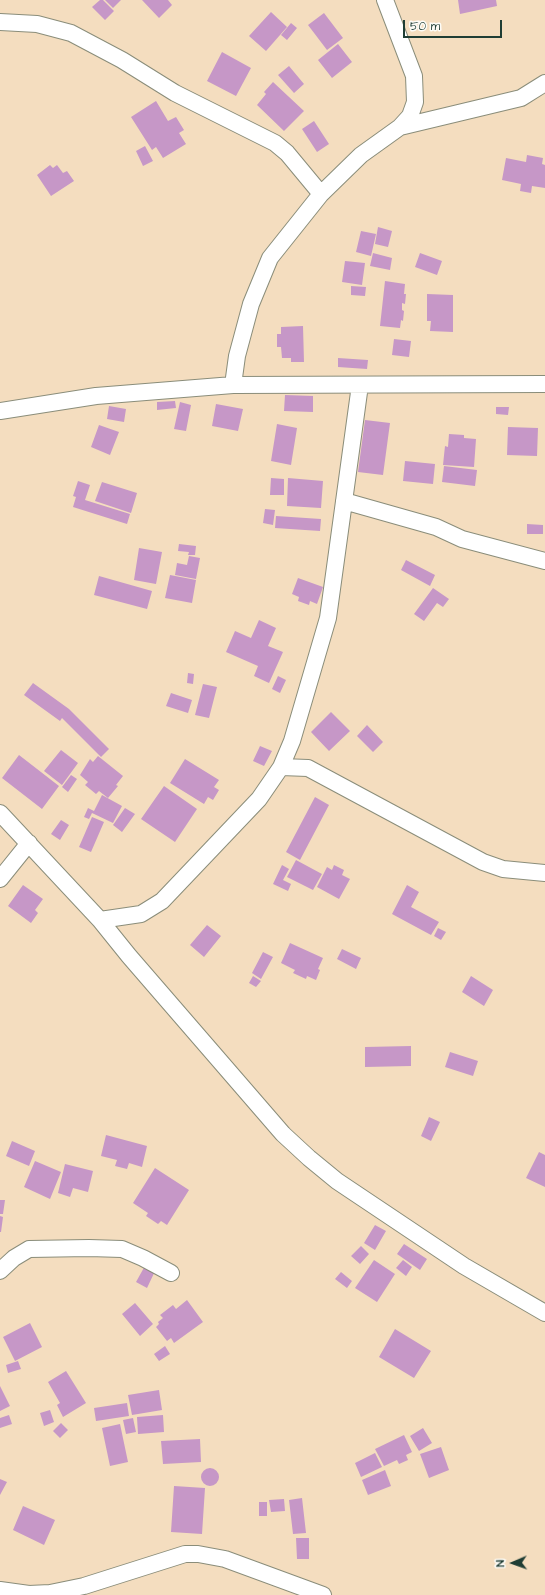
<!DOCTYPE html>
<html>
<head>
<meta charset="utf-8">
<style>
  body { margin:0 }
  #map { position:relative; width:545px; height:1595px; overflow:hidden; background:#f4ddbf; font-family:"Architects Daughter",sans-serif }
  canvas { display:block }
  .north { position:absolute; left:493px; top:1543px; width:40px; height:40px; -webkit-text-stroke:3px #fdfcf7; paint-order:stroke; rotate:268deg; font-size:11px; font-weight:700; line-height:16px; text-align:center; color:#1f3d34 }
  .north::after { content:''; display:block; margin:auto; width:14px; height:18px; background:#1f3d34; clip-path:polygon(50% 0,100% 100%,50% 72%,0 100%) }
  .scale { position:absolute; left:403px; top:20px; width:99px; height:18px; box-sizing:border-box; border:2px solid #1f3d34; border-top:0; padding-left:5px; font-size:12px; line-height:14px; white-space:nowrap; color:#1f3d34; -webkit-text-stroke:3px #fdfcf7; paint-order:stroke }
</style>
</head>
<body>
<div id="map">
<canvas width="545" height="1595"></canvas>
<div class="north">N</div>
<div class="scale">50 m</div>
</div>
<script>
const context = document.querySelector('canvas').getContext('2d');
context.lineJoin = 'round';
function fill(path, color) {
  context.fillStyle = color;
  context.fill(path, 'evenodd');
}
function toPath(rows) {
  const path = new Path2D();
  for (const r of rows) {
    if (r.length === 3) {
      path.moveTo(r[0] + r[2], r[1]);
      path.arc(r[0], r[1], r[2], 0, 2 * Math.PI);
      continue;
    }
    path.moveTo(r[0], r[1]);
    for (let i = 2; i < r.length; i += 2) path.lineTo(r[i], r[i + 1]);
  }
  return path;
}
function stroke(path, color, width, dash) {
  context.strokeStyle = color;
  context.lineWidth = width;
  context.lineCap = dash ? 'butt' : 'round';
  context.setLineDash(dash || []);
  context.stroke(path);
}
fill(toPath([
  [100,0,103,0,114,11,105,20,92,7],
  [105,0,121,0,113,8],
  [142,0,168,0,172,5,159,18],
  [458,0,496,0,497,6,460,14],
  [271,12,287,27,266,51,249,36],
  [324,13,343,38,327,50,308,25],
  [291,23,297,28,287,40,281,35],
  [338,44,352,62,332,78,318,60],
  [222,52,251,68,236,96,207,81],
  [289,66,304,84,294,93,278,75],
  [273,82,304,111,284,131,257,105,266,94,264,92],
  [156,101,168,121,176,117,184,130,179,133,186,144,163,158,156,147,152,150,131,117],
  [314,121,329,144,317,152,302,129],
  [145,146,153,161,143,166,136,151],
  [527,155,543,158,542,164,545,165,545,188,532,186,531,193,520,191,521,184,502,180,506,158,526,162],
  [50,165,53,168,57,165,63,173,67,171,74,181,51,196,37,175],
  [378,227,392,231,388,247,375,244],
  [361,231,376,234,371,256,356,252],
  [373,253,392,258,390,270,370,266],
  [420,253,442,261,437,275,415,267],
  [345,261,365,263,362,285,342,282],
  [385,281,405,284,404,294,406,294,405,304,402,303,402,310,404,311,403,321,401,320,400,328,380,326],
  [351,286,366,287,365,296,351,295],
  [427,294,453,295,453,332,430,331,431,321,427,321],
  [303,326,304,362,291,362,291,358,282,358,281,347,277,347,277,334,281,334,281,327],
  [394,339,411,341,409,357,392,355],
  [338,358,368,360,367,369,338,367],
  [285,395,313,396,313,412,284,411],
  [175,401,176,408,157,410,157,402],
  [180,402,191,405,186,431,174,429],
  [216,404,243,409,238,431,212,426],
  [109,406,126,409,124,422,107,419],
  [496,407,509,407,508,415,496,414],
  [365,420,390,423,383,475,358,472],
  [277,424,297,428,291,465,271,461],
  [99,425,119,432,110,455,91,447],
  [508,427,538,428,537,456,507,455],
  [449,434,464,435,464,438,476,439,474,467,443,465,445,446,448,447],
  [405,461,435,464,433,484,403,481],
  [444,466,477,470,475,486,442,482],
  [271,478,284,479,284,495,270,495],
  [288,478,323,481,321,508,287,506],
  [78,481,90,485,85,500,130,514,127,524,73,507,76,497,73,496],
  [102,482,137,493,131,513,95,501],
  [265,509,275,510,273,525,263,523],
  [276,516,321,519,320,531,275,528],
  [527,524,543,525,543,534,527,534],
  [179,544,196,546,195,555,188,555,189,552,178,551],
  [139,548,162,552,156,584,134,580],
  [189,556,200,558,196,579,175,575,177,563,187,565],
  [406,560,435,575,430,586,401,570],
  [170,575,196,580,192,603,165,598],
  [99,576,152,591,147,609,94,595],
  [298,578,323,587,317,604,310,601,309,605,298,601,299,597,292,594],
  [433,588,449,599,443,607,437,603,424,621,414,614],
  [259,620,276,628,268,646,283,652,269,683,254,676,258,666,226,652,235,631,251,638],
  [188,673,194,674,193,684,187,683],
  [278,676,286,680,280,693,272,689],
  [33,683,69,709,109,749,101,757,62,718,60,721,24,695],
  [203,684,217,687,209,718,195,715],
  [171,693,192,700,188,713,166,706],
  [331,712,350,731,329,751,311,732],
  [367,725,383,742,373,752,357,736],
  [260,746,272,751,264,766,253,761],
  [61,750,78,763,62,785,44,771],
  [19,755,59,786,42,809,2,778],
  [98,756,123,776,116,785,118,786,108,798,99,791,96,794,85,785,88,782,80,775,90,759,93,762],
  [185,759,219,780,214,787,219,790,213,800,208,797,204,804,170,783],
  [71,775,77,779,68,792,62,787],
  [164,786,197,809,175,842,141,819],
  [102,795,122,806,113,823,92,813,89,819,84,817,88,808,94,811],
  [315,797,329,805,300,860,286,852],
  [125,808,135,814,122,832,113,825],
  [92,817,104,822,91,852,79,847],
  [61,820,69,825,60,840,51,834],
  [296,860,322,874,313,890,287,877],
  [282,865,289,869,283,880,291,884,288,891,273,884],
  [334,865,344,870,342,875,350,879,339,899,317,887,327,867,332,870],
  [23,885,43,899,35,910,38,913,31,923,8,906],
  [407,885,419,892,411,907,439,922,431,935,392,914],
  [207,925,221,936,204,957,190,945],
  [438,928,446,932,441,940,434,936],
  [290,943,323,958,318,969,320,970,316,980,307,976,306,979,293,973,295,970,281,963],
  [342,949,361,958,356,969,337,959],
  [263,952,273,957,261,979,252,973],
  [253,976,261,981,256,987,249,983],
  [471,976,493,990,484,1006,462,992],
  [411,1046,411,1066,365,1067,365,1047],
  [450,1052,478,1061,473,1076,445,1067],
  [429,1117,440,1122,431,1141,421,1136],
  [106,1135,147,1146,142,1167,129,1163,127,1169,115,1166,117,1160,101,1156],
  [12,1141,35,1151,29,1166,6,1156],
  [539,1152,545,1155,545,1187,526,1178],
  [35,1161,61,1172,50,1199,24,1187],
  [65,1164,93,1171,88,1192,73,1188,70,1197,58,1193],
  [155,1168,189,1190,167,1225,161,1221,158,1224,146,1216,148,1213,133,1203],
  [0,1200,5,1200,3,1214,0,1214],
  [0,1216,3,1217,1,1232,0,1232],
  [375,1225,386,1231,375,1250,364,1243],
  [404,1244,427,1259,420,1270,397,1254],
  [361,1246,369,1254,360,1264,351,1256],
  [374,1260,395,1274,377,1302,355,1288],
  [403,1260,412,1267,406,1276,396,1268],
  [146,1264,156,1269,147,1288,136,1282],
  [341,1272,352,1281,347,1288,335,1279],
  [187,1300,203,1322,174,1343,171,1338,167,1341,156,1327,159,1324,158,1322,163,1318,160,1315,173,1305,176,1309],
  [135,1303,153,1324,140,1336,122,1314],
  [30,1323,42,1347,15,1361,3,1337],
  [395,1329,431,1351,414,1378,379,1357],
  [165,1346,170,1354,159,1361,154,1354],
  [18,1361,21,1369,8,1373,6,1365],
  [66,1371,86,1403,63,1417,57,1405,60,1403,48,1382],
  [0,1386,10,1406,0,1411],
  [159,1390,162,1410,132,1415,128,1395],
  [127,1403,129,1416,96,1421,94,1408],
  [50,1410,54,1422,44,1426,40,1413],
  [9,1415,12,1424,0,1428,0,1418],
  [163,1415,164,1432,138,1434,137,1417],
  [133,1418,136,1432,126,1434,123,1420],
  [61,1423,68,1430,60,1438,53,1431],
  [120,1424,128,1462,110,1466,102,1428],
  [423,1428,432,1443,419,1451,410,1436],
  [404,1435,412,1452,406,1455,408,1460,399,1464,397,1460,384,1466,375,1449],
  [200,1439,201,1462,163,1464,161,1441],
  [441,1447,449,1470,429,1478,420,1454],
  [375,1453,382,1467,361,1477,355,1463],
  [210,1477,9],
  [385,1470,391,1486,368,1495,362,1480],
  [0,1479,7,1482,0,1495],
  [174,1486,205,1488,202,1534,171,1532],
  [302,1498,306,1533,293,1534,289,1500],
  [284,1499,285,1511,271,1512,269,1500],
  [259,1502,267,1502,267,1516,259,1516],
  [23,1506,55,1520,44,1545,13,1530],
  [296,1538,309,1538,309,1559,297,1559]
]), '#c697c7');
const minor = toPath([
  [0,22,37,24,71,33,122,60,175,93,275,143,287,153,321,194],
  [400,127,521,98,545,83],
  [233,385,237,356,251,304,270,258,321,194,361,155,400,127,410,116,415,102,414,76,385,0],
  [0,411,96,396,233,385,545,384],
  [344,501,436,527,462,539,545,561],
  [281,767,308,768,483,862,503,869,545,873],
  [0,813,100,920,129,956,283,1134,309,1158,337,1181,464,1266,545,1313],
  [0,879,29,843],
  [100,920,141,914,162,901,259,799,281,767,292,741,328,618,360,385],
  [0,1271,14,1258,29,1249,89,1248,122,1249,143,1258,171,1273],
  [0,1590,29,1594,50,1593,84,1586,185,1554,198,1554,225,1559,323,1595]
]);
stroke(minor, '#8a8d7a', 18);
stroke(minor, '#fff', 16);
</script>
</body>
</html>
